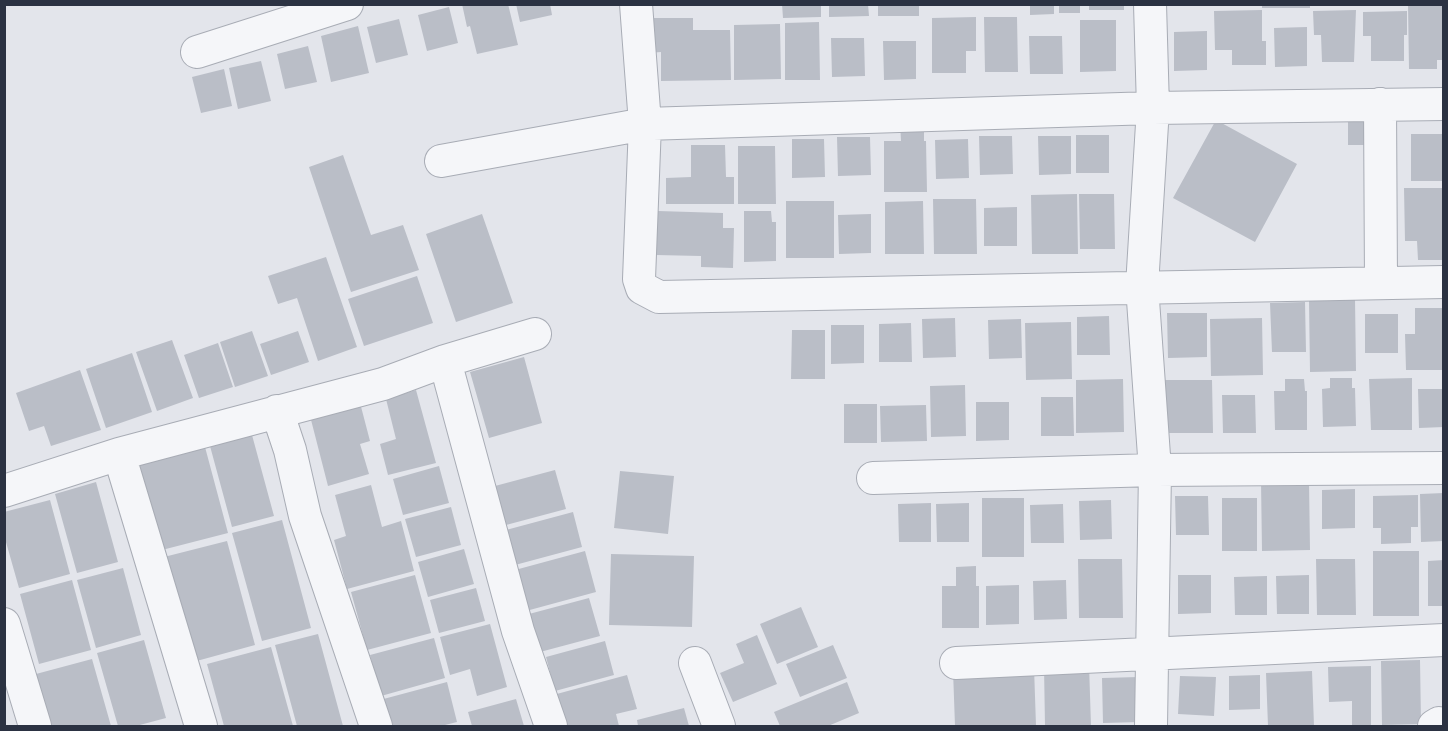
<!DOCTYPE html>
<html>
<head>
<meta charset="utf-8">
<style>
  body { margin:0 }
  #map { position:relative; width:1448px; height:731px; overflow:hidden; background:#e3e5eb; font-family:Cabin,sans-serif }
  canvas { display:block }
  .frame { position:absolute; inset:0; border:6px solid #2b3242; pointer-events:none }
</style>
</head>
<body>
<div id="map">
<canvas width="1448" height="731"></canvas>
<div class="frame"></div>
</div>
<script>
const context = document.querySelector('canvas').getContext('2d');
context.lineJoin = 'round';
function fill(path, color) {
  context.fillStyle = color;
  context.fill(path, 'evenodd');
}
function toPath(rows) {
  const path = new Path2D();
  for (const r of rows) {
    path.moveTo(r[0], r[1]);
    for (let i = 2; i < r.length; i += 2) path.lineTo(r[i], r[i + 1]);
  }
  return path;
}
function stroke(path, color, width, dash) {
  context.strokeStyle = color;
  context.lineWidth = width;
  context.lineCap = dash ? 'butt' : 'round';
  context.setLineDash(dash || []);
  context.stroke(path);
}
fill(toPath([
  [462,4,508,4,518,45,477,54,470,26,467,27],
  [516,4,550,4,552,15,520,22],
  [782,4,821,4,821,17,783,18],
  [829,4,868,4,869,16,829,17],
  [878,4,919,4,919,16,878,16],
  [1030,4,1054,4,1054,14,1030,15],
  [1059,4,1080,4,1080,13,1059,13],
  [1089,4,1124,4,1124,10,1089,10],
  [1262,4,1310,4,1310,8,1262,8],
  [1408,4,1444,4,1444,60,1437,60,1437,69,1409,69],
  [449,7,458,43,427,51,418,15],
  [1262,10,1262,41,1266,41,1266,65,1232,65,1232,50,1215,50,1214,11],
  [1356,10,1354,62,1322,62,1321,35,1314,35,1313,11],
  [1407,11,1407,35,1404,35,1404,61,1371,61,1371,36,1363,36,1363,12],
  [976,17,976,51,966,51,966,73,932,73,932,18],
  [984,17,1017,17,1018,72,985,72],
  [648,18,693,18,693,30,730,30,731,80,661,81,661,52,649,53],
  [399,19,408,55,376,63,367,27],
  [1080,20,1116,20,1116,71,1080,72],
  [819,22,820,80,785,80,785,23],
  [780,24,781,79,734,80,734,25],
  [358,26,369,73,331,82,321,36],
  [1307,27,1307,66,1275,67,1274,28],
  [1207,31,1207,70,1174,71,1174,32],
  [1029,36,1062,36,1063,74,1030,74],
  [831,38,864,38,865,76,832,77],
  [883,41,916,41,916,79,884,80],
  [308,46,317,82,285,89,277,54],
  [261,61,271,101,238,109,229,68],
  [224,69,232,106,201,113,192,77],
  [1348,117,1369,117,1370,145,1348,145],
  [1216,120,1297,164,1255,242,1173,198],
  [924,121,924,141,926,141,927,192,884,192,884,141,901,141,900,122],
  [1411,134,1444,134,1444,181,1411,181],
  [1076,135,1109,135,1109,173,1076,173],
  [979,136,1012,136,1013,174,980,175],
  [1038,136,1071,136,1071,174,1039,175],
  [837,137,870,137,871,175,838,176],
  [792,139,824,139,825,177,792,178],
  [968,139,969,178,936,179,935,140],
  [691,145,725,145,726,177,734,177,734,204,666,204,666,178,691,177],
  [738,146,775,146,776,204,738,204],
  [343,155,371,235,403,225,419,270,351,292,309,167],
  [1404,188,1444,188,1444,260,1418,260,1417,241,1405,241],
  [1077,194,1078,254,1032,254,1031,195],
  [1079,194,1114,194,1115,249,1080,249],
  [933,199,976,199,977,254,934,254],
  [786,201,834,201,834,258,786,258],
  [923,201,924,254,885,254,885,202],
  [1017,207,1017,246,984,246,984,208],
  [658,211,723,213,723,228,734,228,733,268,701,267,701,256,656,255],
  [744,211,771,211,772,222,776,222,776,261,744,262],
  [482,214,513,303,456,322,426,234],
  [871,214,871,253,839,254,838,215],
  [326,257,357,347,318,361,297,298,278,304,268,276],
  [417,276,433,323,364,346,348,299],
  [1355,299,1356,371,1310,372,1309,300],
  [1305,302,1306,352,1272,352,1270,303],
  [1415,308,1444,308,1444,370,1406,370,1405,334,1415,334],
  [1167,313,1207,313,1207,357,1168,358],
  [1365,314,1398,314,1398,353,1365,353],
  [1109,316,1110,355,1077,355,1077,317],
  [955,318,956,357,923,358,922,319],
  [1262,318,1263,375,1211,376,1210,319],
  [1021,319,1022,358,989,359,988,320],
  [1071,322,1072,379,1026,380,1025,323],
  [911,323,912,362,879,362,879,324],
  [831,325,864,325,864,363,831,364],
  [792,330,825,330,825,379,791,379],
  [252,331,268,376,235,387,220,342],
  [298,331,309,362,271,375,260,344],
  [172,340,193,398,157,411,136,352],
  [218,343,233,387,199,398,184,355],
  [132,353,152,412,106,428,86,369],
  [524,357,542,423,489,438,470,372],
  [80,370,101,430,51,446,44,426,29,431,16,393],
  [1330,378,1352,378,1352,388,1355,388,1356,426,1323,427,1322,389,1330,388],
  [1412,378,1412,430,1371,430,1369,379],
  [1123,379,1124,432,1076,433,1076,380],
  [1285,379,1304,379,1305,391,1307,391,1307,430,1275,430,1274,391,1285,391],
  [1161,380,1212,380,1213,433,1162,433],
  [965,385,966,436,931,437,930,386],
  [1418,389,1444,389,1444,427,1419,428],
  [416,390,436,463,388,475,380,444,396,439,386,399],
  [1222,395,1255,395,1256,433,1223,433],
  [1041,397,1073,397,1074,436,1041,436],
  [359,399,370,441,360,444,369,474,328,486,309,412],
  [976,402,1009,402,1009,440,976,441],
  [844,404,877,404,877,443,844,443],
  [926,405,927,441,881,442,880,406],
  [252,435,274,516,232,527,210,446],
  [205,447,228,533,158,551,135,466],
  [439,466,449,503,403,515,393,479],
  [555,470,566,509,506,525,495,486],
  [620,471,674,476,668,534,614,528],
  [1261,481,1309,481,1310,550,1262,551],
  [96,482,118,562,77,573,55,494],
  [371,485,382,527,401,521,414,571,347,589,334,540,346,536,335,495],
  [1355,489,1355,528,1322,529,1322,490],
  [1444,493,1444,541,1421,542,1420,494],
  [1418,495,1418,527,1411,527,1411,543,1381,544,1381,528,1373,528,1373,496],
  [1175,496,1208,496,1209,535,1176,535],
  [982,498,1024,498,1024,557,982,557],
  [1222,498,1257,498,1257,551,1222,551],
  [50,500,70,574,19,588,4,535,4,512],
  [1111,500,1112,539,1080,540,1079,501],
  [931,503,931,542,899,542,898,504],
  [969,503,969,542,937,542,936,504],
  [1063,504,1064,543,1031,543,1030,505],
  [451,507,461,545,416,557,405,519],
  [573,512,582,547,515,565,506,530],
  [282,520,311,628,262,641,232,533],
  [227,541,255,645,193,662,164,557],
  [464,549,474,584,428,597,418,562],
  [585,551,596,592,526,611,515,570],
  [1373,551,1419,551,1419,616,1373,616],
  [611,554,694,556,692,627,609,625],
  [1078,559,1122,559,1123,618,1079,618],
  [1316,559,1355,559,1356,615,1317,615],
  [1444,560,1444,606,1428,606,1428,561],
  [976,566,976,586,979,586,979,628,942,628,942,586,956,586,956,567],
  [123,568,141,635,96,648,77,580],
  [415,575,431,633,367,650,351,592],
  [1178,575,1211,575,1211,613,1178,614],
  [1309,575,1309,614,1277,614,1276,576],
  [1267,576,1267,615,1235,615,1234,577],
  [72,580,91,650,39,664,20,594],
  [1066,580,1067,619,1034,620,1033,581],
  [1019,585,1019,624,986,625,986,586],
  [476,588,485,621,439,633,430,600],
  [589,598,600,636,540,652,529,614],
  [801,607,818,647,777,664,760,624],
  [490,624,507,687,477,696,470,669,450,675,440,637],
  [318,634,343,726,297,726,275,645],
  [757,635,777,684,733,702,720,673,744,663,736,644],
  [434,638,445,678,381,696,370,655],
  [144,640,166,718,136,726,118,726,97,653],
  [605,641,614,675,555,691,546,657],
  [833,645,847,678,800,697,786,664],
  [271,647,293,726,224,726,207,664],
  [92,659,111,726,50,726,36,674],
  [1420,660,1421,724,1382,725,1381,661],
  [1089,664,1091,726,1045,726,1044,666],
  [1371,666,1371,725,1352,726,1352,701,1329,702,1328,667],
  [1034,667,1036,726,955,726,953,670],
  [1312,671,1314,726,1268,726,1266,673],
  [627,675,637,709,616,714,619,726,562,726,553,695],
  [1260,675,1260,709,1229,710,1229,676],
  [1180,676,1216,677,1214,716,1178,714],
  [1139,677,1141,722,1103,723,1102,678],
  [447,682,457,722,441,726,383,726,376,701],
  [847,682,859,713,828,726,780,726,774,712],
  [516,699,524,726,472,726,468,712],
  [684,708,689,726,638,726,637,720]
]), '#babec7');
const minor = toPath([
  [636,4,645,124,639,279,642,288,659,297,1444,282],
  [1150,4,1153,108,1142,286,1155,470,1151,726],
  [197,52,347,4],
  [1380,104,1381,283],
  [441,161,645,124,1153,108,1444,104],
  [445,361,535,334],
  [277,411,290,450,305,516,376,726],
  [119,454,201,726],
  [873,478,1155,470,1444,468],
  [4,491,119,454,383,384,445,361,518,631,551,726],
  [4,624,35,726],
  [695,663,719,726],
  [956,663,1444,640],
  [1434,726,1439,723]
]);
stroke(minor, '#a8acb5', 34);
stroke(minor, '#f5f6f9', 32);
</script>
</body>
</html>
